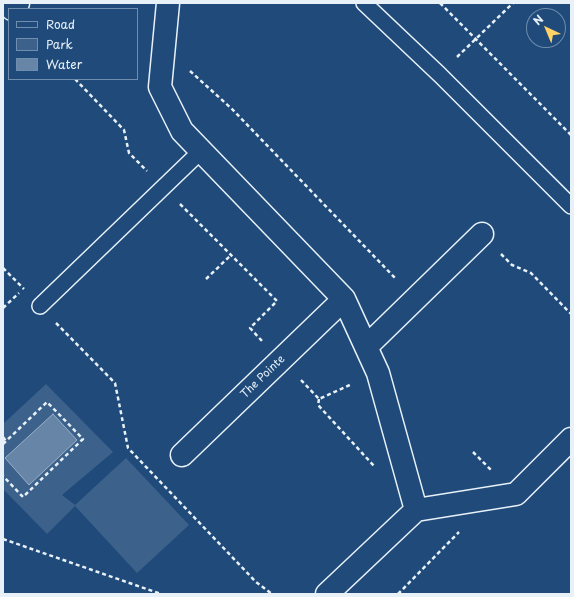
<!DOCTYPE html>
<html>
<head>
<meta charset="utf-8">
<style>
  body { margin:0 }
  #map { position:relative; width:574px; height:597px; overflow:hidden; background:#1f4a7a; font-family:"Playpen Sans",sans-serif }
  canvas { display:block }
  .frame { position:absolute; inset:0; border:4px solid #e8f1f8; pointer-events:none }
  .legend { position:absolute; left:8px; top:8px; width:130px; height:72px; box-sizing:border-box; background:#1f4a7a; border:1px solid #6f8dac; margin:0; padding:5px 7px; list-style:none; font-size:12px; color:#e8f1f8 }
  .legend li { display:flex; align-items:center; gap:8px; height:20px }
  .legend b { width:20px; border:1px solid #6f8dac }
  .north { position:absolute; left:526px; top:8px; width:40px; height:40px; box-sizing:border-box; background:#1f4a7a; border:1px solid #6f8dac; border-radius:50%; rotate:316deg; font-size:11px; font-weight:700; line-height:16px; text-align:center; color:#e8f1f8 }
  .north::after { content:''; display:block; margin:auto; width:14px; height:18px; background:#ffd166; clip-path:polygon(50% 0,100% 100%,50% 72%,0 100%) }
</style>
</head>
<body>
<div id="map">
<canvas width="574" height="597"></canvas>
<div class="frame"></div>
<ul class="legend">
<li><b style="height:5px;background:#1f4a7a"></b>Road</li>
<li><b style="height:11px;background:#3c628c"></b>Park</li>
<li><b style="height:11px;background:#6685a7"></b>Water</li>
</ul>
<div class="north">N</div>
</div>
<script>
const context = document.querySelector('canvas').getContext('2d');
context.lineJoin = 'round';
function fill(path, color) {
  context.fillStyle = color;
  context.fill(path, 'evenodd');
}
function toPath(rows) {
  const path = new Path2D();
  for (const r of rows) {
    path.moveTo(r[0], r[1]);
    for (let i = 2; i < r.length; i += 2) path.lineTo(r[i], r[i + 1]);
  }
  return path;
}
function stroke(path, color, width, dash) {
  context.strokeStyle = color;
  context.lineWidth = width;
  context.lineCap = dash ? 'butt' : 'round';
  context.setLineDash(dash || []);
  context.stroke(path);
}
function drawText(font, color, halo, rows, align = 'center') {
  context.font = font + ' "Playpen Sans",sans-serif';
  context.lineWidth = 3.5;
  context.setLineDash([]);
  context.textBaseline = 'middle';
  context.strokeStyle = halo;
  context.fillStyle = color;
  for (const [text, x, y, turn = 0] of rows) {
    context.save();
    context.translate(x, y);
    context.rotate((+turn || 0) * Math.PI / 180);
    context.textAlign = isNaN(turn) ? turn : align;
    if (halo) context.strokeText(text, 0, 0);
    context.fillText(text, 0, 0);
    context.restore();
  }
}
fill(toPath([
  [46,384,113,452,62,495,75,505,126,458,189,525,137,573,75,506,47,534,3,489,3,424]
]), '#3c628c');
const water = toPath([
  [53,414,77,440,29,485,5,458,53,414]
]);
fill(water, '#6685a7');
stroke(water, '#9ab0c7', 1);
const service = toPath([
  [364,3,440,75,571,206],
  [40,306,201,151]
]);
const minor = toPath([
  [168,3,160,87,182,131,344,299,378,373,416,510],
  [366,347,482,234],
  [182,455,344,299],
  [327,594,416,510,516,494,571,439]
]);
const tertiary = toPath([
  [12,9,18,3]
]);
stroke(service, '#e8f1f8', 18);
stroke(minor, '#e8f1f8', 25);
stroke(tertiary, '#e8f1f8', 25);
stroke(toPath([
  [440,3,571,135],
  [457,57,513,3],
  [190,71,232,109,396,279],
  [75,79,124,130,129,153,147,171],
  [180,204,277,301,250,328,262,341],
  [501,254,512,265,531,273,571,314],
  [3,268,24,289],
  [206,279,231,255],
  [3,308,19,293],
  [56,323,115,383,128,448,256,582,272,594],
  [301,380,319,399,352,384],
  [319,399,318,405,374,466],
  [3,437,6,441],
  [3,444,47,402,83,439,23,497,3,476],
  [473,452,491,470],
  [3,539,161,594],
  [398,594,459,532]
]), '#e8f1f8', 2.5, [4, 3]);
stroke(service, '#1f4a7a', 15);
stroke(minor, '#1f4a7a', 22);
stroke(tertiary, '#1f4a7a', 22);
drawText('11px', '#e8f1f8', '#1f4a7a', [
  ["The Pointe",263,377,-44]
]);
</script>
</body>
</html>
